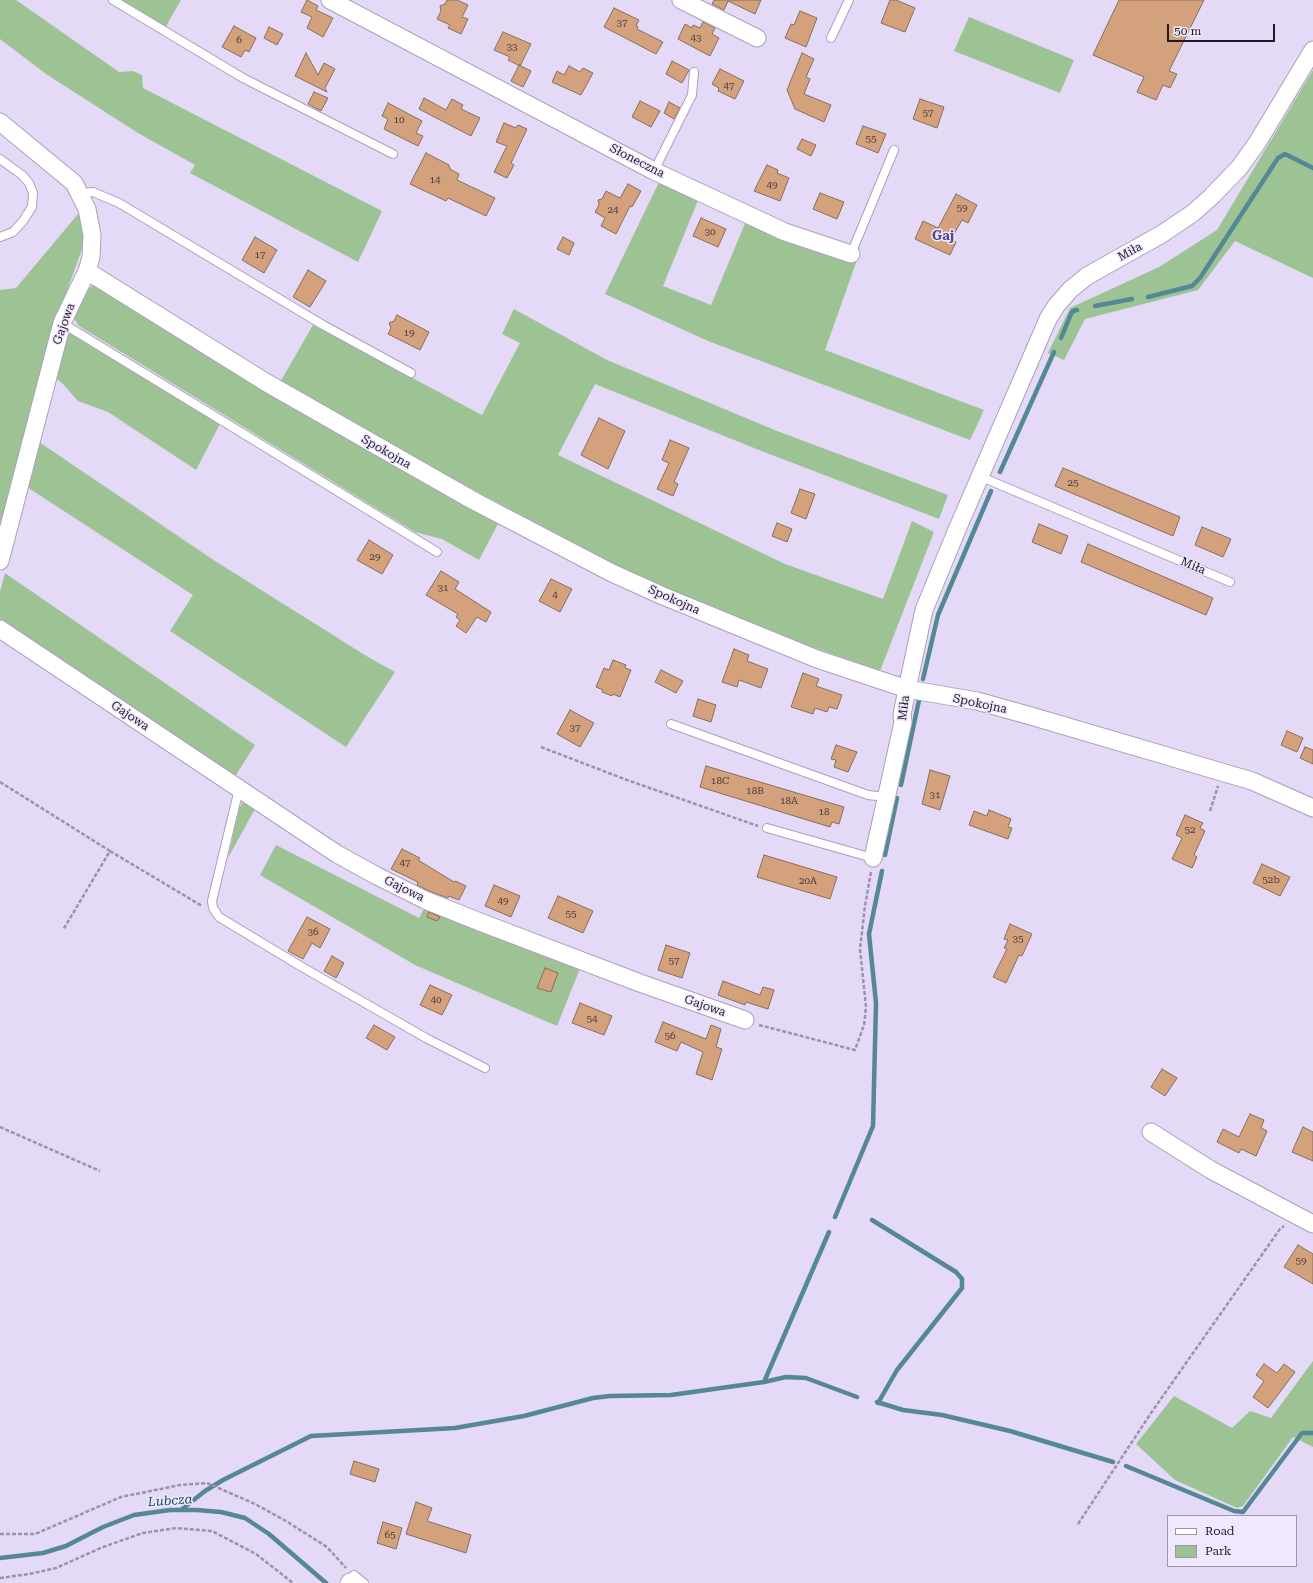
<!DOCTYPE html>
<html>
<head>
<meta charset="utf-8">
<style>
  body { margin:0 }
  #map { position:relative; width:1313px; height:1583px; overflow:hidden; background:#e4d9f6; font-family:"Roboto Serif",serif }
  canvas { display:block }
  .legend { position:absolute; left:1167px; top:1515px; width:130px; height:52px; box-sizing:border-box; background:#f0e8ff; border:1px solid #9c96a8; margin:0; padding:5px 7px; list-style:none; font-size:12px; color:#1f1b26 }
  .legend li { display:flex; align-items:center; gap:8px; height:20px }
  .legend b { width:20px; border:1px solid #9c96a8 }
  .scale { position:absolute; left:1167px; top:24px; width:108px; height:18px; box-sizing:border-box; border:2px solid #1f1b26; border-top:0; padding-left:5px; font-size:12px; line-height:14px; white-space:nowrap; color:#1f1b26; -webkit-text-stroke:3px #f0e8ff; paint-order:stroke }
</style>
</head>
<body>
<div id="map">
<canvas width="1313" height="1583"></canvas>
<ul class="legend">
<li><b style="height:5px;background:#fff"></b>Road</li>
<li><b style="height:11px;background:#9dc395"></b>Park</li>
</ul>
<div class="scale">50 m</div>
</div>
<script>
const context = document.querySelector('canvas').getContext('2d');
context.lineJoin = 'round';
function fill(path, color) {
  context.fillStyle = color;
  context.fill(path, 'evenodd');
}
function toPath(rows) {
  const path = new Path2D();
  for (const r of rows) {
    path.moveTo(r[0], r[1]);
    for (let i = 2; i < r.length; i += 2) path.lineTo(r[i], r[i + 1]);
  }
  return path;
}
function stroke(path, color, width, dash) {
  context.strokeStyle = color;
  context.lineWidth = width;
  context.lineCap = dash ? 'butt' : 'round';
  context.setLineDash(dash || []);
  context.stroke(path);
}
function drawText(font, color, halo, rows, align = 'center') {
  context.font = font + ' "Roboto Serif",serif';
  context.lineWidth = 3;
  context.setLineDash([]);
  context.textBaseline = 'middle';
  context.strokeStyle = halo;
  context.fillStyle = color;
  for (const [text, x, y, turn = 0] of rows) {
    context.save();
    context.translate(x, y);
    context.rotate((+turn || 0) * Math.PI / 180);
    context.textAlign = isNaN(turn) ? turn : align;
    if (halo) context.strokeText(text, 0, 0);
    context.fillText(text, 0, 0);
    context.restore();
  }
}
fill(toPath([
  [0,0,16,0,119,72,133,71,142,75,143,88,382,211,358,262,190,173,195,165,138,133,46,74,0,39],
  [119,0,181,0,165,28],
  [969,17,1074,60,1060,93,954,51],
  [1313,70,1313,278,1235,241,1198,290,1085,319,1064,360,1048,353,1070,308,1159,267,1217,230],
  [660,180,699,198,663,286,711,305,746,221,781,238,857,260,825,350,984,410,970,440,708,341,605,294],
  [78,214,83,224,84,243,55,325,0,532,0,290,16,288],
  [94,284,264,391,499,522,479,560,442,539,415,532,79,326,73,317,85,293],
  [514,309,607,360,777,431,948,495,939,519,759,450,595,384,558,455,785,564,883,599,912,521,934,532,880,671,748,624,613,564,414,458,279,384,313,325,482,415,520,343,502,334],
  [71,333,220,424,196,470,108,412,78,401,62,383,54,377,66,336],
  [39,442,215,561,368,657,395,672,346,747,170,631,193,595,27,487],
  [5,573,255,745,234,778,0,621,0,592],
  [244,800,256,807,228,858,239,809],
  [276,845,419,918,426,905,581,966,557,1026,415,965,260,875],
  [1313,1361,1313,1447,1293,1437,1243,1506,1237,1508,1175,1480,1136,1444,1174,1396,1232,1428,1250,1411,1271,1418]
]), '#9dc395');
stroke(toPath([
  [1148,297,1192,286,1200,278,1278,158,1285,154,1313,168],
  [1095,306,1132,299],
  [1061,338,1071,314,1073,311,1077,310],
  [1000,472,1054,352],
  [923,679,938,615,991,491],
  [901,785,919,700],
  [885,855,897,798],
  [835,1217,873,1126,876,1003,869,934,882,871],
  [872,1220,956,1272,962,1279,962,1288,897,1370,878,1403],
  [764,1382,786,1377,806,1378,857,1397],
  [877,1402,903,1410,942,1415,1010,1431,1113,1462],
  [1126,1466,1234,1511,1243,1512,1302,1433,1313,1433],
  [181,1510,205,1491,223,1480,311,1436,455,1428,524,1416,593,1398,610,1396,671,1395,764,1382,829,1232],
  [0,1558,43,1553,66,1546,103,1527,134,1515,170,1510,197,1510,221,1512,245,1518,269,1534,326,1583]
]), '#558895', 4.5);
const building = toPath([
  [307,0,318,6,316,10,333,18,323,37,307,28,312,17,301,12,307,0],
  [447,0,457,0,468,5,462,17,468,19,461,34,448,28,450,25,437,19,441,11,440,6,445,4,447,0],
  [714,0,761,0,755,14,728,1,724,10,712,4,714,0],
  [890,0,896,0,915,8,905,32,881,23,890,0],
  [1119,0,1204,0,1169,71,1177,74,1170,88,1163,85,1156,100,1137,92,1144,77,1093,55,1119,0],
  [614,8,639,20,636,26,638,27,637,29,663,42,656,54,604,27,614,8],
  [800,11,817,18,806,47,785,38,791,24,794,25,800,11],
  [703,22,715,28,712,34,719,38,710,56,678,39,685,24,692,28,693,25,700,28,703,22],
  [234,26,256,38,249,52,245,50,241,57,222,47,234,26],
  [269,27,283,34,277,45,264,38,269,27],
  [503,32,531,44,520,66,508,60,510,57,494,50,503,32],
  [306,53,318,75,324,63,335,69,325,88,327,92,295,76,306,53],
  [802,53,814,59,806,77,810,79,804,94,831,105,824,122,795,109,787,90,802,53],
  [672,61,689,70,682,83,666,74,672,61],
  [519,65,531,71,523,87,511,81,519,65],
  [569,66,580,72,583,68,593,73,581,95,552,82,557,71,564,75,569,66],
  [720,69,744,81,735,99,718,91,719,88,712,84,720,69],
  [314,92,328,98,321,111,308,104,314,92],
  [424,98,446,110,452,99,463,105,461,109,480,118,471,136,419,109,424,98],
  [920,99,944,107,937,128,913,119,920,99],
  [640,101,660,111,651,127,632,117,640,101],
  [669,102,680,108,674,119,664,113,669,102],
  [388,103,422,121,416,133,423,136,418,146,384,129,388,119,382,116,388,103],
  [504,123,516,128,518,125,527,129,511,163,514,165,507,178,494,172,507,146,496,142,504,123],
  [863,126,886,134,878,153,856,144,863,126],
  [802,139,816,145,811,156,797,149,802,139],
  [426,153,449,165,450,169,459,174,457,180,495,198,486,216,448,198,446,201,410,184,426,153],
  [767,165,778,170,777,173,789,178,780,201,754,191,767,165],
  [628,184,641,191,632,207,630,206,616,234,601,226,605,218,595,212,599,205,598,200,602,199,606,191,620,198,628,184],
  [820,193,844,202,837,219,813,209,820,193],
  [956,194,977,205,968,223,962,220,951,239,956,242,950,255,915,239,923,221,938,228,956,194],
  [701,218,726,229,718,247,693,236,701,218],
  [255,237,277,250,264,273,242,260,255,237],
  [563,237,574,243,569,255,557,249,563,237],
  [308,270,326,281,310,307,293,297,308,270],
  [397,315,429,332,420,350,388,334,391,328,389,323,394,321,397,315],
  [599,418,625,431,608,469,581,455,599,418],
  [670,440,689,448,674,482,678,484,673,496,657,489,669,463,662,460,670,440],
  [1063,468,1180,517,1173,536,1055,486,1063,468],
  [800,489,815,494,806,519,791,513,800,489],
  [777,523,792,529,787,542,772,536,777,523],
  [1039,524,1068,536,1061,554,1032,542,1039,524],
  [1202,527,1231,539,1223,557,1195,545,1202,527],
  [369,540,393,555,382,574,357,560,369,540],
  [1088,544,1213,598,1206,615,1081,562,1088,544],
  [441,571,459,582,455,589,491,612,486,622,477,617,466,633,456,626,460,620,456,617,458,614,426,595,441,571],
  [551,579,572,589,560,612,539,601,551,579],
  [734,649,749,655,747,661,768,669,761,688,739,680,737,687,722,682,734,649],
  [613,660,626,665,625,668,631,670,620,697,613,694,612,696,602,692,603,690,596,687,604,668,609,670,613,660],
  [661,670,683,681,676,693,655,682,661,670],
  [803,673,819,679,816,686,842,695,837,709,829,707,827,712,815,708,813,714,791,707,803,673],
  [698,699,716,705,711,722,693,716,698,699],
  [570,710,594,723,580,747,557,734,570,710],
  [1287,731,1303,738,1297,752,1281,745,1287,731],
  [836,745,857,752,848,772,834,767,836,760,831,759,836,745],
  [1305,747,1313,750,1313,764,1300,758,1305,747],
  [706,766,844,807,839,824,832,822,830,827,700,787,706,766],
  [930,770,950,776,940,810,922,804,930,770],
  [989,810,1011,819,1008,827,1012,828,1008,839,969,825,974,811,987,816,989,810],
  [1185,815,1203,823,1200,828,1205,831,1194,855,1197,857,1192,868,1172,859,1182,838,1176,835,1185,815],
  [402,849,420,858,418,860,454,882,455,881,466,886,459,900,449,896,448,898,429,891,417,885,418,882,391,869,402,849],
  [764,855,837,877,830,899,757,877,764,855],
  [1262,864,1290,877,1280,896,1253,883,1262,864],
  [494,885,520,896,511,917,485,906,494,885],
  [558,896,593,911,583,933,548,918,558,896],
  [429,912,440,917,437,921,427,917,429,912],
  [307,917,330,929,320,948,312,943,303,959,288,951,307,917],
  [1010,924,1032,934,1022,956,1019,955,1006,983,993,977,1007,949,1004,948,1008,940,1004,939,1010,924],
  [666,945,690,953,682,978,658,970,666,945],
  [332,956,344,963,336,978,324,971,332,956],
  [545,968,558,973,551,992,537,988,545,968],
  [723,981,760,995,763,987,774,990,768,1009,746,1002,745,1005,718,995,723,981],
  [430,985,452,995,442,1015,420,1005,430,985],
  [580,1003,612,1016,604,1035,572,1023,580,1003],
  [663,1022,706,1039,711,1025,721,1029,716,1047,722,1049,712,1080,696,1074,703,1052,681,1042,677,1051,655,1042,663,1022],
  [374,1025,395,1037,387,1050,366,1038,374,1025],
  [1162,1069,1177,1078,1165,1096,1151,1087,1162,1069],
  [1250,1114,1264,1120,1261,1128,1267,1131,1256,1156,1241,1149,1239,1153,1217,1142,1223,1129,1239,1137,1250,1114],
  [1303,1127,1313,1132,1313,1161,1292,1152,1303,1127],
  [1298,1245,1313,1254,1313,1284,1284,1267,1298,1245],
  [1264,1364,1277,1373,1284,1364,1295,1372,1268,1408,1253,1397,1264,1381,1256,1375,1264,1364],
  [354,1461,379,1469,375,1482,350,1474,354,1461],
  [416,1502,432,1508,427,1521,471,1535,466,1553,406,1534,416,1502],
  [383,1522,402,1528,396,1549,377,1543,383,1522]
]);
fill(building, '#d3a27d');
stroke(building, '#866e5c', 1);
const service = toPath([
  [113,0,243,78,393,154],
  [831,38,849,0],
  [0,159,22,175,29,183,33,193,32,207,23,221,13,232,0,237],
  [654,171,692,95,694,72],
  [80,193,93,192,119,203,323,325,411,373],
  [851,254,894,150],
  [62,323,437,552],
  [979,476,1230,582],
  [671,724,868,795,887,797],
  [239,789,212,901,213,908,219,917,302,967,426,1038,485,1068],
  [767,828,873,858],
  [350,1581,354,1575,364,1583]
]);
const minor = toPath([
  [330,0,654,171,785,232,851,254],
  [681,0,757,38],
  [0,122,74,183,87,209,92,235,91,257,87,271,62,323,0,561],
  [87,271,267,383,474,501,612,573,663,596,817,659,907,689,977,701,1031,716,1252,781,1313,808],
  [0,629,337,854,377,876,425,900,480,922,640,983,745,1020],
  [873,858,903,722,902,715,907,689,924,610,956,532,1048,319,1056,306,1070,290,1087,276,1162,234,1193,213,1211,197,1239,168,1257,143,1313,50],
  [1151,1132,1211,1170,1313,1224],
  [349,1583,350,1582]
]);
stroke(service, '#aaa0bb', 10);
stroke(minor, '#aaa0bb', 19);
stroke(toPath([
  [541,747,627,780,758,826],
  [0,782,110,851,63,930],
  [1210,811,1218,786],
  [110,851,202,906],
  [759,1025,855,1050,864,1025,866,1007,860,949,865,906,871,872],
  [0,1127,100,1171],
  [1078,1524,1151,1413,1280,1229,1284,1226],
  [0,1534,35,1534,121,1497,180,1485,207,1483,255,1504,286,1521,327,1547,346,1568],
  [0,1578,29,1574,56,1568,103,1547,143,1533,176,1528,212,1531,256,1554,293,1583]
]), '#9b93a9', 2.5, [4, 2]);
stroke(service, '#fff', 8);
stroke(minor, '#fff', 17);
drawText('10px', '#4c3d3c', null, [
  ["37",622,23],
  ["43",696,38],
  ["6",239,40],
  ["33",512,47],
  ["47",729,86],
  ["57",928,113],
  ["10",399,120],
  ["55",871,139],
  ["14",435,180],
  ["49",772,185],
  ["59",962,208],
  ["24",613,210],
  ["30",710,232],
  ["17",260,255],
  ["19",409,333],
  ["25",1073,483],
  ["29",375,557],
  ["31",443,588],
  ["4",555,595],
  ["37",575,728],
  ["18C",720,781],
  ["18B",755,791],
  ["31",935,795],
  ["18A",789,801],
  ["18",824,812],
  ["52",1190,830],
  ["47",405,863],
  ["52b",1271,880],
  ["20A",808,881],
  ["49",503,901],
  ["55",571,914],
  ["36",313,932],
  ["35",1018,939],
  ["57",674,961],
  ["40",436,1000],
  ["54",592,1019],
  ["56",670,1036],
  ["59",1301,1261],
  ["65",390,1535]
]);
drawText('12px', '#1f1b26', '#f0e8ff', [
  ["Słoneczna",637,161,27],
  ["Miła",1130,252,-29],
  ["Gajowa",64,324,-70],
  ["Spokojna",386,452,30],
  ["Miła",1193,566,23],
  ["Spokojna",674,600,24],
  ["Spokojna",980,704,12],
  ["Miła",904,708,-83],
  ["Gajowa",130,716,34],
  ["Gajowa",404,889,26],
  ["Gajowa",705,1006,19]
]);
drawText('bold 13px', '#554a89', '#f0e8ff', [
  ["Gaj",943,236]
]);
drawText('italic 13px', '#0f515b', '#f0e8ff', [
  ["Lubcza",170,1501,-4]
]);
</script>
</body>
</html>
